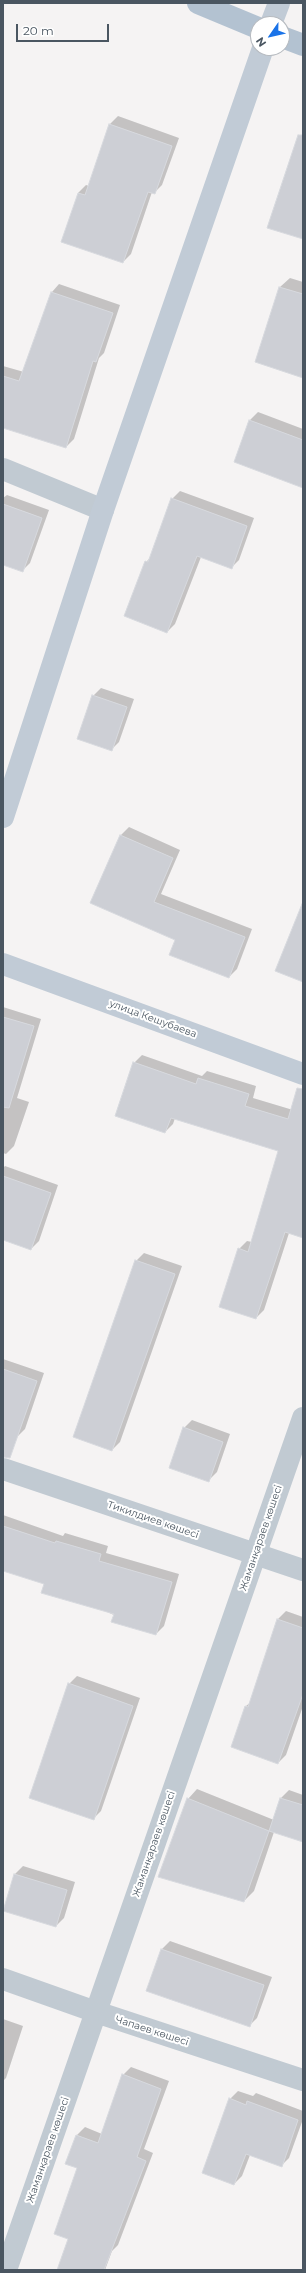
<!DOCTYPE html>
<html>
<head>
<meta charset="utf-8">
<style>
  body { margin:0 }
  #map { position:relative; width:306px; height:2273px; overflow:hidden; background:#f5f3f3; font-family:Montserrat,sans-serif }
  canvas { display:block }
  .frame { position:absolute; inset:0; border:4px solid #4a5661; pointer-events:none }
  .north { position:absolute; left:250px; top:16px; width:40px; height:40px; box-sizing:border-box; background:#fff; border:1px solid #b7bbc0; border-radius:50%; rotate:236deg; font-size:11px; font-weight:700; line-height:16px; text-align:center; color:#4a5661 }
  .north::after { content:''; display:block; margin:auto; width:14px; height:18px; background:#1a73e8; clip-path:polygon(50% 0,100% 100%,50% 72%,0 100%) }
  .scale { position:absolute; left:16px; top:24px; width:93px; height:18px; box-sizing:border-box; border:2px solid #4a5661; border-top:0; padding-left:5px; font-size:12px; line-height:14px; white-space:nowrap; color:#4a5661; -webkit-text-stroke:3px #fff; paint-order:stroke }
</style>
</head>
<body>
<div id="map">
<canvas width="306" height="2273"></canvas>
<div class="frame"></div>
<div class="north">N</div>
<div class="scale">20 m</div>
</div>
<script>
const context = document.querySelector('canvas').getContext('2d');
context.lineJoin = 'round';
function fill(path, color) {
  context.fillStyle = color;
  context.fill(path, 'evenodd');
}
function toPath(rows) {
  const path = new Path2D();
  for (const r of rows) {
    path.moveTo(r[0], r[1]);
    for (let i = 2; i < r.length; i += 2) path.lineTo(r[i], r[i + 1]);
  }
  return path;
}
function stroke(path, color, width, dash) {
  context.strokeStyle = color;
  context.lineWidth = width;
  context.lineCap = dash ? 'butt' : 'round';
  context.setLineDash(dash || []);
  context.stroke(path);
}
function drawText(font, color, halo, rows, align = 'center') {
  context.font = font + ' Montserrat,sans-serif';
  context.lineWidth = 4;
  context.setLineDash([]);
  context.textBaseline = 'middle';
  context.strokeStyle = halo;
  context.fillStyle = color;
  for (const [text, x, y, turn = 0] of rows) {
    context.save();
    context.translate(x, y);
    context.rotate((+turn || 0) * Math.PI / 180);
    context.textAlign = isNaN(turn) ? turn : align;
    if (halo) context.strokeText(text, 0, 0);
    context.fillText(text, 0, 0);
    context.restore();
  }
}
fill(toPath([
  [118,116,179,138,162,185,154,193,152,192,131,254,123,262,78,193,86,185,89,186,110,124],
  [290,278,303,282,303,376,280,287],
  [59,284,120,305,104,353,99,358,74,439,66,447,3,427,3,366,24,372,52,292],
  [258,412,303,429,303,487,235,462,250,420],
  [180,491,254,518,239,560,231,568,201,557,175,624,167,632,146,562,151,557,172,499],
  [7,495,49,510,30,563,22,571,3,564,3,498],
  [101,688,134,699,119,742,111,750,93,696],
  [129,827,180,850,161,894,252,929,237,969,229,977,176,939,91,902,121,835],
  [3,1007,41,1019,17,1098,29,1102,14,1146,6,1154,3,1153],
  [142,1055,202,1076,207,1071,256,1086,253,1098,303,1113,303,1237,289,1233,264,1310,256,1318,239,1249,247,1241,252,1242,279,1150,175,1118,173,1124,165,1132,134,1063],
  [5,1166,58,1185,39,1241,31,1249,3,1239,3,1168],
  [144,1253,182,1266,120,1442,112,1450,136,1261],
  [3,1359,44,1373,25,1429,17,1437,3,1432],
  [192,1420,230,1434,217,1472,209,1480,184,1428],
  [3,1515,63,1536,65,1533,108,1546,106,1553,179,1574,164,1626,156,1634,45,1584,3,1570],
  [286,1611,303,1617,303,1706,286,1755,278,1763,232,1746,246,1706,251,1702,278,1619],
  [77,1676,140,1698,101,1811,93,1819,69,1684],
  [197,1789,274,1820,281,1798,289,1790,303,1795,303,1841,274,1832,254,1891,244,1901,188,1799],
  [23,1866,75,1882,64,1918,56,1926,15,1874],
  [170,1941,272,1977,257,2018,249,2026,148,1990,162,1949],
  [3,2019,23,2026,6,2078,3,2081],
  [131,2067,169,2081,144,2149,153,2153,118,2245,112,2251,105,2270,58,2270,69,2238,78,2168,66,2163,77,2135,85,2127,102,2134,123,2075],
  [238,2091,253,2096,256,2093,303,2111,303,2119,289,2158,281,2166,250,2155,242,2176,234,2184,230,2099]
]), '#0003');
const building = toPath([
  [109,124,172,146,155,194,148,192,123,263,61,242,78,193,85,195,109,124],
  [298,135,303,135,303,239,267,228,298,135],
  [279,287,303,294,303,378,255,362,279,287],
  [51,292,113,313,96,362,93,361,66,448,3,428,3,376,19,381,51,292],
  [249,420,303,440,303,488,234,462,249,420],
  [171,498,247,526,232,569,197,556,167,633,124,616,145,561,148,562,171,498],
  [3,504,42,518,23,572,3,565,3,504],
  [92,695,127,707,112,751,77,739,92,695],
  [120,835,173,858,154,902,245,937,229,978,169,955,175,940,90,903,120,835],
  [302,904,303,904,303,982,275,971,302,904],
  [3,1017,34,1026,9,1108,3,1107,3,1017],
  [133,1062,196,1084,198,1078,249,1094,245,1106,288,1119,297,1088,303,1089,303,1238,285,1232,256,1319,219,1307,238,1248,248,1252,278,1151,171,1118,165,1133,115,1116,133,1062],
  [3,1176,51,1193,31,1250,3,1240,3,1176],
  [135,1260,175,1274,112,1451,73,1437,135,1260],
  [3,1369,37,1381,10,1458,3,1457,3,1369],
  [183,1427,223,1442,209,1482,169,1468,183,1427],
  [3,1526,55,1543,56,1541,101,1554,99,1561,172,1582,156,1635,111,1622,114,1614,41,1593,44,1584,3,1571,3,1526],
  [277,1619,303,1628,303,1694,278,1764,231,1747,245,1706,248,1707,277,1619],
  [68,1683,133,1706,94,1820,29,1798,68,1683],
  [187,1798,269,1831,244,1902,158,1877,187,1798],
  [280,1798,303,1805,303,1842,269,1831,280,1798],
  [14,1874,67,1890,56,1927,3,1911,14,1874],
  [161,1949,264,1985,250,2027,146,1991,161,1949],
  [122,2074,161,2089,137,2157,146,2161,104,2270,57,2270,68,2239,54,2234,77,2168,65,2164,76,2135,98,2143,122,2074],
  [229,2098,246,2105,247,2101,298,2120,282,2167,246,2154,234,2185,202,2173,229,2098]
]);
fill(building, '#cdcfd5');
stroke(building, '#d7d9de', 1);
stroke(toPath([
  [3,469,103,510],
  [3,1469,303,1570],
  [3,1979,96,2012,303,2080],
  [6,2270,303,1418]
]), '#c1cad2', 22);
stroke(toPath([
  [271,24,279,3],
  [3,817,103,510,263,48],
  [3,964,303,1074]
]), '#c1cbd6', 22);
stroke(toPath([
  [198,3,258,28],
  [282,37,303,45]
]), '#b3c2d1', 22);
drawText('10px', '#4a5661', '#fff', [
  ["улица Кешубаева",153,1019,20],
  ["Тикилдиев көшесі",153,1520,19],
  ["Жаманқараев көшесі",261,1538,-71],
  ["Жаманқараев көшесі",154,1844,-71],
  ["Чапаев көшесі",152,2031,18],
  ["Жаманқараев көшесі",48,2150,-71]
]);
</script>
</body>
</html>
